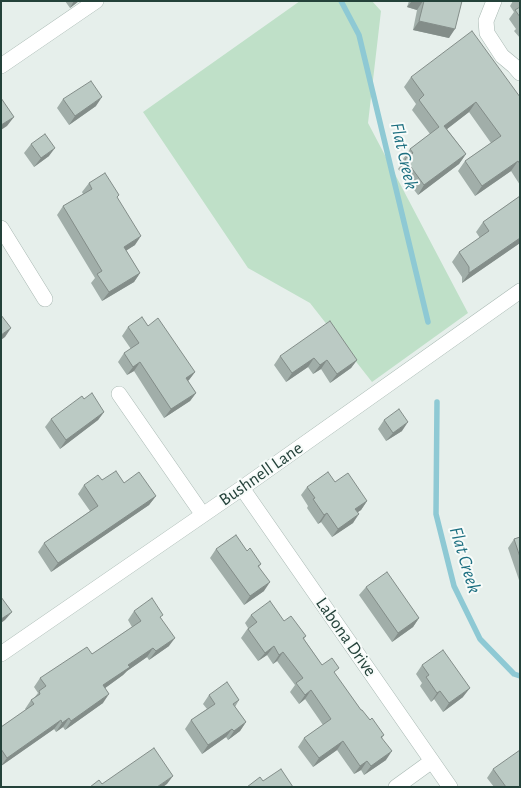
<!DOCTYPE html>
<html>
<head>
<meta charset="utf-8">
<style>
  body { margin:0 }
  #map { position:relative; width:521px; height:788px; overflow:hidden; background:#e6efeb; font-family:"Alegreya Sans",sans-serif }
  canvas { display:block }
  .frame { position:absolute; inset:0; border:2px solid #24423a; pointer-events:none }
</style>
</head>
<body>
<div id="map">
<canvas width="521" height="788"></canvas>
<div class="frame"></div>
</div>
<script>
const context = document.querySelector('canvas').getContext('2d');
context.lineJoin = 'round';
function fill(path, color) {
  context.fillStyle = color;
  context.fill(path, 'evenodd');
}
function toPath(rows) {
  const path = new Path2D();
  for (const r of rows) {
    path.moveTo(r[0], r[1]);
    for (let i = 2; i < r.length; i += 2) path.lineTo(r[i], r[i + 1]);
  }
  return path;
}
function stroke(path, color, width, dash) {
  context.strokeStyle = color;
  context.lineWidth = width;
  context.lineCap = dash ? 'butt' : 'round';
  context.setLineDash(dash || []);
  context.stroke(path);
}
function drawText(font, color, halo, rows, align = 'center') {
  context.font = font + ' "Alegreya Sans",sans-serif';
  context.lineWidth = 4;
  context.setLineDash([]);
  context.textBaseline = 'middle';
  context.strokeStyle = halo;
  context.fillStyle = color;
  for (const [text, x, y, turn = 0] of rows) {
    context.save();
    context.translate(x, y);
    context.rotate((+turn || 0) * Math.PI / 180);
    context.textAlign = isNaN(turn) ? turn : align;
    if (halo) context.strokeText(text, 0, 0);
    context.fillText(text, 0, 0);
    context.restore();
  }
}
fill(toPath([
  [300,1,372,1,381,11,368,123,468,313,372,382,310,303,248,268,143,112]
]), '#bfe0c8');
stroke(toPath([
  [341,1,359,35,428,322],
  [437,402,436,514,454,586,480,639,514,674,520,676]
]), '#8ec9d4', 5.5);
const minor = toPath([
  [494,1,486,21,487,33,502,56,514,66,520,73],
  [1,66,96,1],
  [1,228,45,299],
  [119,394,203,515],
  [242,488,450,787],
  [1,654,242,488,520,291],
  [396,787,432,761]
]);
stroke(minor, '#a8b8b2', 16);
stroke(minor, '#fff', 15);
fill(toPath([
  [65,1,79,1,70,8],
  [409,1,462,1,449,38,413,30,417,10,407,7],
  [513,1,520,1,520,38,514,31,516,29,509,19,514,12,510,6],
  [411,77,520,97,520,185,511,171,475,196,458,171,465,161,491,143,469,112,447,129,466,154,459,164,418,195,398,169,404,161,403,159,410,149,430,134,412,110,416,104,404,87],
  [63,99,96,106,69,125,57,108],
  [31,144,49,156,34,167,24,153],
  [89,183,117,198,135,245,126,250,140,273,134,282,102,301,91,283,95,278,57,215,63,206,83,194,82,192],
  [520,196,520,243,462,283,462,277,452,262,459,252,480,238,476,232,483,222],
  [148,326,195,372,188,381,196,393,190,401,164,418,134,371,127,375,118,362,124,353,131,349,122,336,128,327],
  [280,356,357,360,351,368,330,383,321,369,313,374,308,367,286,382,274,365],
  [84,399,104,412,98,420,60,449,45,427,51,419],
  [384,420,402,431,386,441,378,429],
  [102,480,156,496,149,505,51,572,38,552,44,543,90,511,78,494,84,485],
  [335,482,367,501,361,510,358,512,353,523,332,537,321,522,318,524,307,508,308,506,301,495,307,487],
  [520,537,520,583,508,548,514,539],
  [216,549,247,551,261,564,259,567,264,591,244,605,210,558],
  [366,587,419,618,413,627,392,642,359,595],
  [134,611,161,618,169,646,149,660,147,657,127,671,123,675,105,688,103,703,65,730,63,727,56,732,54,729,1,766,1,727,26,710,25,709,31,700,34,698,38,693,34,687,40,678,92,654,132,627,128,620],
  [251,615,284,621,306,636,304,639,322,665,335,674,361,710,384,735,382,738,386,760,364,775,361,770,354,774,337,750,313,767,298,747,304,738,323,725,305,699,299,704,290,692,295,685,277,661,273,664,267,655,258,661,241,638,248,628,245,623],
  [422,665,463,697,443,712,434,699,431,702,420,686,422,683,416,674],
  [209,695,239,700,235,707,246,722,240,731,228,740,226,737,202,754,185,729,191,720,207,709,203,704],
  [493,769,520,787,494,787,487,778]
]), '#a1aea9');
fill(toPath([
  [74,1,79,1,70,8],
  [412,1,423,1,417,10,407,7],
  [419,21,455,29,449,38,413,30],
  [102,97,96,106,69,125,75,116],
  [476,102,469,112,438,136,444,126],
  [14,117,7,126,1,130,1,125],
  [55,148,49,156,34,167,41,158],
  [466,154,459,164,418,195,424,185],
  [518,161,511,171,475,196,482,186],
  [141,236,135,245,118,256,124,247],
  [520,238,520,243,462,283,469,273],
  [140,273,134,282,102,301,109,292],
  [11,328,5,337,1,340,1,335],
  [314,358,308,367,286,382,292,373],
  [327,360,321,369,313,374,320,365],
  [357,360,351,368,330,383,337,374],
  [140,362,134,371,127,375,133,367],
  [195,372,189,380,180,386,186,378],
  [196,393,190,401,164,418,171,409],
  [104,412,98,420,60,449,66,440],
  [408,422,402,431,386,441,393,433],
  [156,496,149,505,51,572,58,563],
  [367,501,361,510,349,518,355,509],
  [327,513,321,522,318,524,324,515],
  [359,514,353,523,332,537,338,529],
  [270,582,264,591,244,605,250,596],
  [12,612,5,620,1,623,1,619],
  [419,618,413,627,392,642,398,633],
  [175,638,169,646,149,660,156,651],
  [274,646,267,655,258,661,265,653],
  [153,648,147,657,127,671,123,675,97,694,103,685,128,665],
  [283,652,277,661,273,664,279,655],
  [470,688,463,697,443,712,449,703],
  [311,690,305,699,299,704,305,695],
  [440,691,434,699,431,702,437,693],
  [109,694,103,703,65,730,71,721],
  [69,718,63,727,56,732,62,723],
  [61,720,54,729,1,766,7,758],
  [246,722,240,731,228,740,234,731],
  [232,729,226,737,202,754,208,745],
  [343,741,337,750,313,767,319,758],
  [392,751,386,760,364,775,371,766],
  [367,761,361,770,354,774,360,766],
  [173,776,167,784,163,787,157,787]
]), '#838d89');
const building = toPath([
  [424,1,462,1,455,29,419,21,424,1],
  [520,7,520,17,515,10,520,7],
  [472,31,520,97,520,164,518,161,482,186,465,161,501,136,476,102,444,126,466,154,424,185,405,159,413,153,410,149,439,127,419,100,424,95,411,77,472,31],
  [91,81,102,97,75,116,63,99,91,81],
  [1,98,14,117,1,125,1,98],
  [45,134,55,148,41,158,31,144,45,134],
  [105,173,119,195,117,197,141,236,124,247,140,273,109,292,97,274,102,271,63,206,92,189,89,183,105,173],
  [520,196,520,238,469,273,469,267,459,252,489,231,483,222,520,196],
  [1,315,11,328,1,335,1,315],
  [142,317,148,326,158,318,195,372,186,378,196,393,171,409,140,362,133,367,124,353,139,343,128,327,142,317],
  [330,321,357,360,337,374,327,360,320,365,314,358,292,373,280,356,330,321],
  [92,393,104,412,66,440,51,419,82,396,84,399,92,393],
  [399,409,408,422,393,433,384,420,399,409],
  [116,471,124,483,139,472,156,496,58,563,44,543,98,506,84,485,98,475,102,480,116,471],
  [328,472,335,482,348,473,367,501,355,509,359,514,338,529,327,513,324,515,313,499,315,498,307,487,328,472],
  [236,535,247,551,250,548,261,564,258,566,270,582,250,596,216,549,236,535],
  [520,537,520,557,514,539,520,537],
  [387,572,419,618,398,633,366,587,387,572],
  [1,597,12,612,1,619,1,597],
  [152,598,163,615,160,617,175,638,156,651,153,648,128,665,130,667,103,685,109,694,71,721,69,718,62,723,61,720,7,758,1,749,1,727,34,704,31,700,40,694,39,691,46,686,40,678,87,647,92,654,141,621,134,611,152,598],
  [270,601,284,621,291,616,306,636,303,638,322,665,332,658,339,668,334,672,361,710,362,710,370,720,372,718,384,735,381,737,392,751,371,766,367,761,360,766,343,741,319,758,304,738,331,719,311,690,305,695,296,683,303,678,283,652,279,655,274,646,265,653,248,629,257,622,251,615,270,601],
  [443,650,470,688,449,703,440,691,437,693,426,677,429,675,422,665,443,650],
  [227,682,239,700,233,704,246,722,234,731,232,729,208,745,191,720,215,704,209,695,227,682],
  [154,748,173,776,157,787,90,787,99,780,102,784,154,748],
  [520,750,520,787,506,787,493,769,520,750],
  [281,769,293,787,247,787,260,777,263,781,281,769]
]);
fill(building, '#bbcac4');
stroke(building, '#838d89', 1);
drawText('18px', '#24423a', '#f7fbf9', [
  ["Bushnell Lane",261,474,-35],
  ["Labona Drive",346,637,55]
]);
drawText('italic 19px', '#1c6f80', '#f7fbf9', [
  ["Flat Creek",404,156,77],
  ["Flat Creek",465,560,73]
]);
</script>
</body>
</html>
